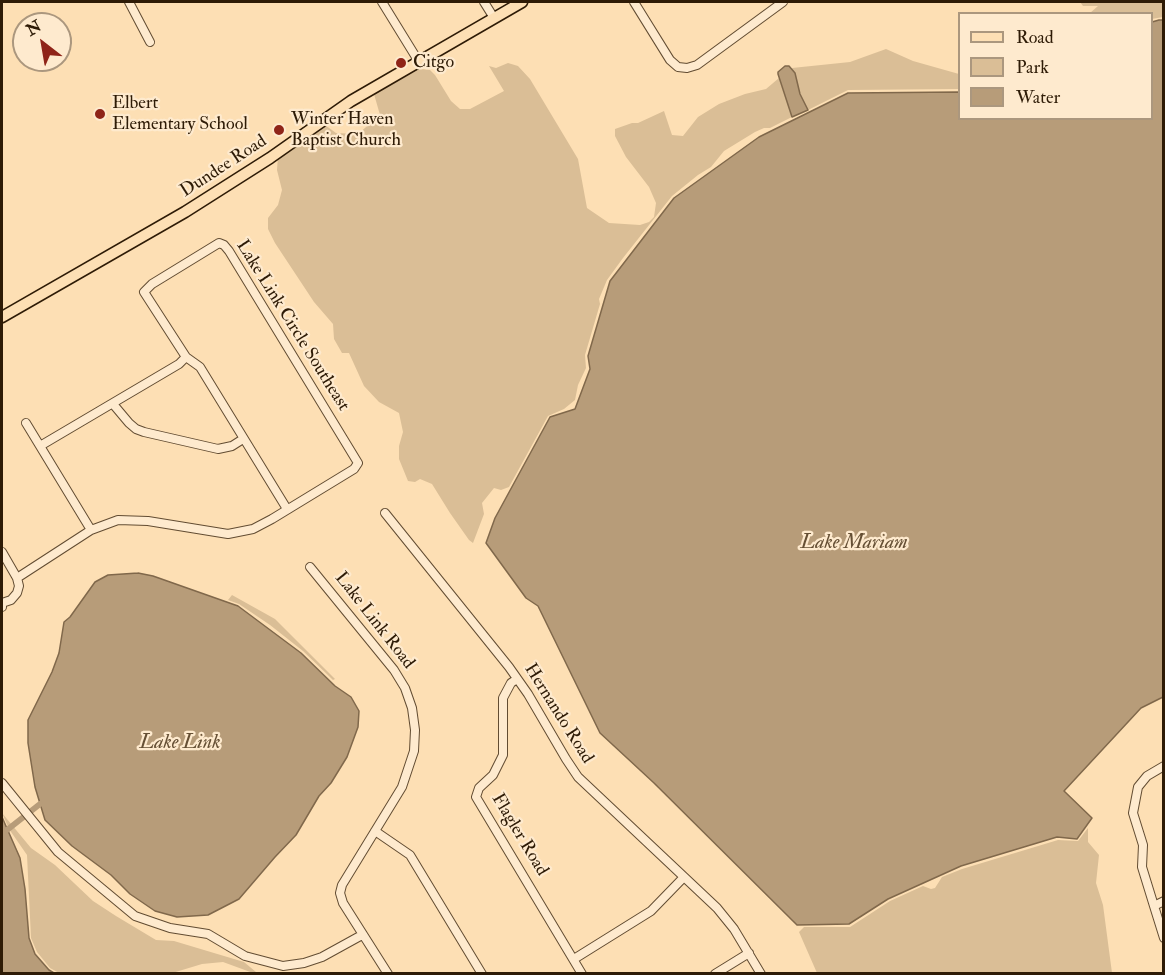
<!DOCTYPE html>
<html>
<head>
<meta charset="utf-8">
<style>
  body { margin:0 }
  #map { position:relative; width:1165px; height:975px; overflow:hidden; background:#fddfb4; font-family:"IM FELL Double Pica",serif }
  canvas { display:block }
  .frame { position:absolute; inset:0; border:3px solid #2e1b06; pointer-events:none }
  .legend { position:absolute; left:958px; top:12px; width:195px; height:108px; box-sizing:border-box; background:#feeace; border:2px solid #ab977e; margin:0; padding:8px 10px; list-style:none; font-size:18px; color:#2e1b06 }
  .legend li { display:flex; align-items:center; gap:12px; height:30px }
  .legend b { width:30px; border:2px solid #ab977e }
  .north { position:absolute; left:12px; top:12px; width:60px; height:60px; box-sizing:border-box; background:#feeace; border:2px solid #ab977e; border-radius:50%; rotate:329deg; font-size:16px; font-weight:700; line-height:24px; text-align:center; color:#2e1b06 }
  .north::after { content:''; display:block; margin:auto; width:21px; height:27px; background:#8f2418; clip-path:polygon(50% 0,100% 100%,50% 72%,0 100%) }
</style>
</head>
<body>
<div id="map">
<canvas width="1165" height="975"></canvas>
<div class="frame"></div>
<ul class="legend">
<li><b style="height:8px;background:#fddfb4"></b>Road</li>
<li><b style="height:16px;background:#dabe96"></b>Park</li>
<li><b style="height:16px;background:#b79c79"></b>Water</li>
</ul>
<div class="north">N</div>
</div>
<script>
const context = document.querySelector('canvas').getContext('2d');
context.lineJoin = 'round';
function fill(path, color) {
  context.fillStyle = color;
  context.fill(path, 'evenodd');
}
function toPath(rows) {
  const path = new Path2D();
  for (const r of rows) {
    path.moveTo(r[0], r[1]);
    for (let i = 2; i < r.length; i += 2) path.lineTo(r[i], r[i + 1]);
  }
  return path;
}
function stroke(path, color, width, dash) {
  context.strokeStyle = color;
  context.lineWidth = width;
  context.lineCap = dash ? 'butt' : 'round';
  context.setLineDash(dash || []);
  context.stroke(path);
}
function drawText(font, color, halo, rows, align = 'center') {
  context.font = font + ' "IM FELL Double Pica",serif';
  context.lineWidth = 4.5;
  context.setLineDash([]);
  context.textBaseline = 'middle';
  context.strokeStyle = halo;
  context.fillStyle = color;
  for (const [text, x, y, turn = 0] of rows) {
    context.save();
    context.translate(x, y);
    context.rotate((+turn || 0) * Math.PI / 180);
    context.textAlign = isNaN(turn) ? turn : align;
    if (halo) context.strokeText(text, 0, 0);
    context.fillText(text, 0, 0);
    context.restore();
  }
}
fill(toPath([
  [1080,2,1163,2,1163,17,1152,19,1152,14,1090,13,1098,6,1083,6],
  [886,49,913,61,959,74,959,89,848,90,808,110,800,94,792,68,850,62],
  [508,63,518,66,530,79,578,159,587,208,609,223,640,225,649,222,654,217,656,203,649,187,626,157,615,136,615,129,632,123,638,123,664,111,672,135,683,136,698,117,719,104,745,94,766,89,779,78,792,117,770,128,764,128,755,132,724,151,711,167,698,175,672,196,623,258,607,280,599,299,600,304,585,355,586,368,578,385,575,400,564,409,548,416,509,487,501,490,494,488,482,503,484,514,473,543,469,540,450,513,432,484,420,479,415,482,408,481,399,459,399,446,403,432,399,413,379,402,364,386,349,353,342,353,334,339,333,324,314,302,275,243,268,229,268,218,278,205,282,190,277,170,278,156,325,125,336,133,358,134,380,115,374,94,420,69,430,70,435,75,451,101,460,109,470,109,504,91,489,66,496,68],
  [232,595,275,619,335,679,333,680,303,651,270,625,239,604,228,600],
  [2,813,31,848,55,865,93,901,116,916,156,940,174,941,244,962,256,972,253,973,223,962,202,964,169,974,59,973,50,968,37,952,31,938,27,855,9,829],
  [1088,828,1088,842,1099,855,1096,883,1103,905,1112,973,817,973,799,932,804,927,850,927,890,901,923,886,931,889,935,888,942,877,962,869,1058,840,1078,841]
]), '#dabe96');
const water = toPath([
  [1159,20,1164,20,1163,697,1141,708,1064,791,1092,818,1077,839,1057,837,961,866,888,899,849,924,797,925,654,783,600,733,538,606,526,598,486,543,495,518,550,417,575,409,590,369,588,356,610,281,674,198,759,137,848,93,959,92,960,118,1152,118,1152,22,1159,20],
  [785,66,789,66,795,73,800,94,808,110,792,117,778,74,778,72,785,66],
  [138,573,153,576,238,606,301,653,335,686,351,697,359,711,358,727,347,757,331,783,319,796,296,835,275,857,239,899,208,915,177,917,155,911,130,894,111,875,72,846,45,820,35,787,28,743,28,720,52,672,59,653,64,622,70,617,95,582,108,575,138,573],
  [2,817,20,858,25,889,29,938,35,954,49,970,54,973,2,973,2,817]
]);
fill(water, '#b79c79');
stroke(water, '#80684b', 1.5);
stroke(toPath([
  [7,830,40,804]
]), '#b79c79', 6);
const minor = toPath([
  [129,2,150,42],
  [382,2,419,62],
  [484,2,494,18],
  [634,2,670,60,678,67,687,68,697,65,783,2],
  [113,404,129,423,136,429,144,432,218,449,232,446,243,439],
  [26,423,91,530],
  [40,446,179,364,186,357],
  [385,513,509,667,528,694,566,759,578,777,717,908,734,929,761,974],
  [2,552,17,578,19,586,17,593,11,600,2,603,2,607],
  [310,567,394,670,405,688,412,708,415,730,414,751,402,787,342,885,340,893,343,903,388,974],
  [17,578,91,530,118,520,148,521,228,534,253,529,272,519,354,469,358,463,229,251,224,245,219,243,152,284,144,292,186,357,200,367,287,509],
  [517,679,511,683,503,698,503,755,493,775,479,788,476,797,582,974],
  [1164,766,1147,776,1138,787,1133,813,1143,845,1142,867,1154,906,1164,901],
  [2,783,58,852,135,916,170,928,208,934,245,956,283,966,304,963,322,957,362,935],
  [375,831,410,855,482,974],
  [1154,906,1164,938],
  [574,959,651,911,684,877],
  [715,974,749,953]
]);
const major = toPath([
  [2,317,185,212,270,158,351,101,522,2]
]);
stroke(minor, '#624c32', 10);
stroke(major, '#2e1b06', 13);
stroke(minor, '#feeace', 8);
stroke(major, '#fddfb4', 10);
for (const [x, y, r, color] of [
  [401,63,6,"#8f2418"],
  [100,114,6,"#8f2418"],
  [279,130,6,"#8f2418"]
]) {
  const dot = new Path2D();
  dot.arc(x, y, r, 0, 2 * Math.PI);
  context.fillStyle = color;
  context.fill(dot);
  stroke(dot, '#feeace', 2);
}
drawText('18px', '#2e1b06', '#feeace', [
  ["Citgo",413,63],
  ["Elbert",112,104],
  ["Elementary School",112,125],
  ["Winter Haven",291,120],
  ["Baptist Church",291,141]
], 'left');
drawText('18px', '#2e1b06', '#feeace', [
  ["Dundee Road",224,167,-33],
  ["Lake Link Circle Southeast",292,326,58],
  ["Lake Link Road",374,621,52],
  ["Hernando Road",558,714,58],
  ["Flagler Road",519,835,59]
]);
drawText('italic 20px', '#654f34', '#feeace', [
  ["Lake Mariam",854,544],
  ["Lake Link",180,744]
]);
</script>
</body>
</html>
